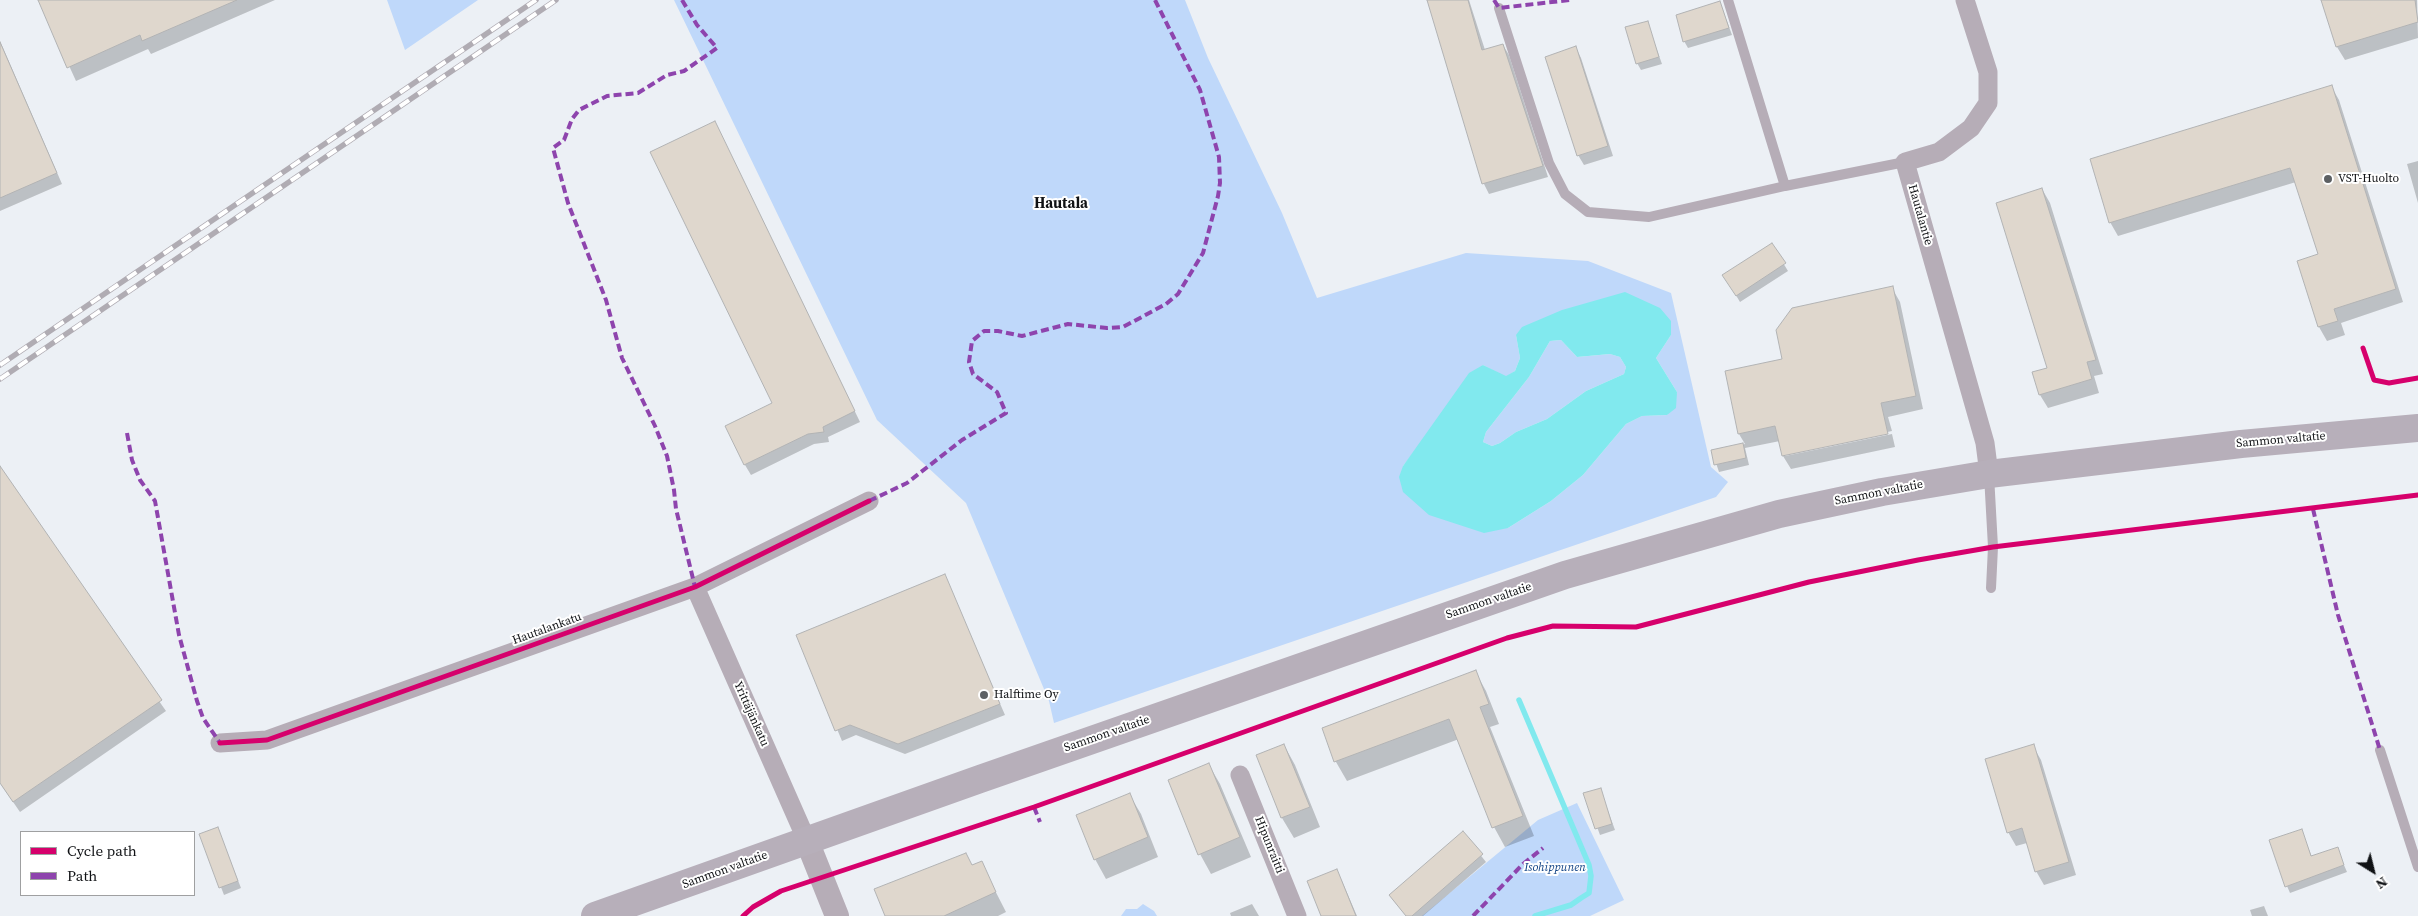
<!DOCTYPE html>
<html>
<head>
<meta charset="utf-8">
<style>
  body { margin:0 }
  #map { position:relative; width:2418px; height:916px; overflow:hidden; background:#ecf0f5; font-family:"Source Serif 4",serif }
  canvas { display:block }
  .legend { position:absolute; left:20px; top:831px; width:175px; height:65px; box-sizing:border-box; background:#fff; border:1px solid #9fa0a1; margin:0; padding:6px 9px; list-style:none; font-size:15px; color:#101215 }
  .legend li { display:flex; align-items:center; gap:10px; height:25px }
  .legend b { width:25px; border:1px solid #9fa0a1 }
  .north { position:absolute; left:2348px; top:846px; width:50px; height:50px; -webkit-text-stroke:4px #fff; paint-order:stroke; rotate:144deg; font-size:14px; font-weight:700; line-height:20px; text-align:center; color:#101215 }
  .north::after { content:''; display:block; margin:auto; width:18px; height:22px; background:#101215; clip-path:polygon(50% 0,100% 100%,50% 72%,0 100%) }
</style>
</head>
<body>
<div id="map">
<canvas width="2418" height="916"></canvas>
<ul class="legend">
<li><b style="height:6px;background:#d6006c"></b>Cycle path</li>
<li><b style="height:6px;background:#8e44ad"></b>Path</li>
</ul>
<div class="north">N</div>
</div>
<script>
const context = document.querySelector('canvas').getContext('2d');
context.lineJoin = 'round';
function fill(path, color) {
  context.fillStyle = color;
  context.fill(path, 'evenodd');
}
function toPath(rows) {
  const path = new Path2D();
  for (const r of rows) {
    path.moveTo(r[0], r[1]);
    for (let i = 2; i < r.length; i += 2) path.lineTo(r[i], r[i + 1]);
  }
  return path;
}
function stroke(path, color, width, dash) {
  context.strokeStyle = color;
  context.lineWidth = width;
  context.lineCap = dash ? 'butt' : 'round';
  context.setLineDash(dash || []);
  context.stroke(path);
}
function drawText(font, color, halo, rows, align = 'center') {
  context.font = font + ' "Source Serif 4",serif';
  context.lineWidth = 4;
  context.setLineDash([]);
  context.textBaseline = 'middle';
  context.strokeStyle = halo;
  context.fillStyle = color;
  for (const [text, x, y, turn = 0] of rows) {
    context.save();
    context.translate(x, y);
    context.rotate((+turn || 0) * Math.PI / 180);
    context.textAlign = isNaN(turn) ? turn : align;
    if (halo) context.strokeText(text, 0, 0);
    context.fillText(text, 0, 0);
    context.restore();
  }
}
fill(toPath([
  [387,0,478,0,405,50],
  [674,0,1185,0,1208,58,1282,213,1317,298,1466,253,1588,261,1671,293,1711,467,1728,482,1716,497,1054,723,1049,701,966,503,877,420],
  [1516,335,1671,335,1656,358,1677,392,1667,415,1642,416,1626,424,1583,475,1551,501,1508,528,1403,466,1483,365,1506,377,1515,371,1520,358],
  [1561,340,1577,357,1610,354,1620,357,1626,367,1624,374,1586,391,1547,419,1516,432,1500,443,1492,446,1483,442,1486,432,1529,377,1550,341],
  [1577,803,1624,900,1590,916,1422,916,1538,820],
  [1143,904,1154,911,1157,916,1121,916,1126,909,1137,909]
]), '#bfd8fa');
fill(toPath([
  [1625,292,1660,308,1671,321,1671,335,1656,358,1677,392,1676,408,1667,415,1642,416,1626,424,1583,475,1551,501,1508,528,1484,533,1429,515,1403,492,1399,477,1403,466,1469,373,1483,365,1506,376,1515,371,1520,358,1516,335,1522,327,1562,310],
  [1561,340,1577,357,1610,354,1620,357,1626,367,1624,374,1586,391,1547,419,1516,432,1500,443,1492,446,1483,442,1486,432,1529,377,1550,341]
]), '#81e9ee');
fill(toPath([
  [39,0,275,0,151,54,148,49,76,81],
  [1429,0,1469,0,1485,50,1503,45,1509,55,1548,177,1489,194,1484,184],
  [2322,0,2417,0,2418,38,2345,60,2337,47],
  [1720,2,1732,35,1688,48,1684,41],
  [1647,22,1662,64,1641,70,1637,63],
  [0,41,62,184,0,211],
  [1576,48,1581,58,1613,156,1584,165,1578,155],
  [2331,86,2339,100,2403,302,2341,323,2345,335,2327,341,2319,327,2299,262,2319,255,2296,182,2118,236,2110,222],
  [720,133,860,422,828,437,829,442,814,444,751,475,745,465,773,404],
  [2418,161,2418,203,2407,164],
  [2042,189,2050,203,2103,374,2094,376,2099,393,2048,408,2040,395,2033,373,2049,368],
  [1772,245,1788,271,1740,302,1728,282],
  [1892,288,1900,302,1923,409,1888,417,1892,431,1785,454,1785,456,1892,434,1895,447,1791,469,1783,456,1780,441,1745,448,1749,465,1719,472,1712,451,1745,444,1739,434,1784,360],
  [0,474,166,711,20,812,0,783],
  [944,575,1005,715,905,754,856,735,842,741,798,635],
  [1475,671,1486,691,1499,724,1490,727,1534,836,1505,847,1494,827,1459,739,1347,781,1336,762,1323,729],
  [1284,745,1295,765,1320,827,1294,838,1282,818,1258,756],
  [2033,746,2041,760,2076,875,2044,885,2036,871,2027,843,2016,846,2008,832],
  [1209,765,1220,784,1251,857,1211,874,1200,854],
  [1600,789,1615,830,1600,835,1585,794],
  [1129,794,1141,814,1158,857,1106,879,1095,859],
  [218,829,241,888,224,895,201,835],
  [2301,830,2312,857,2337,849,2347,872,2290,893,2287,886],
  [1463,833,1486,862,1423,916,1406,916,1390,896],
  [981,863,1006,912,998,916,886,916],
  [1336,870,1342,881,1357,916,1322,916],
  [1252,904,1259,916,1231,916,1230,913],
  [2264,906,2268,916,2252,916,2250,910]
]), '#0003');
stroke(toPath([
  [1519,700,1589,865,1591,876,1589,893,1581,898,1571,905,1535,916]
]), '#81e9ee', 5.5);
const building = toPath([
  [38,0,237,0,142,41,140,35,67,68,38,0],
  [1427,0,1468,0,1482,50,1503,44,1543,166,1482,184,1427,0],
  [2321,0,2415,0,2418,22,2336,47,2321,0],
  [1720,1,1729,28,1683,42,1676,15,1720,1],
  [1648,21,1659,57,1636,64,1625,27,1648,21],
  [0,42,57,173,0,198,0,42],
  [1576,46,1608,146,1577,156,1545,57,1576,46],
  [2332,85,2396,289,2334,309,2338,321,2318,327,2297,261,2318,254,2290,168,2109,223,2090,159,2332,85],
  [715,121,855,411,823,427,824,432,808,434,744,465,725,426,772,403,650,152,715,121],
  [2042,188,2096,360,2087,362,2092,379,2039,395,2032,372,2047,368,1996,203,2042,188],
  [1772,243,1786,263,1736,296,1722,275,1772,243],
  [1893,286,1916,396,1881,403,1888,434,1782,456,1775,426,1738,434,1725,371,1782,359,1776,330,1792,308,1893,286],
  [1743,443,1746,458,1714,465,1711,450,1743,443],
  [0,466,162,700,13,802,0,783,0,466],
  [945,574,1000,704,898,744,850,725,835,731,796,635,945,574],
  [1476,670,1489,704,1480,707,1523,816,1492,828,1449,719,1334,762,1322,728,1476,670],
  [1284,744,1310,807,1281,818,1256,755,1284,744],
  [2034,744,2069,862,2035,872,2022,828,2007,833,1985,759,2034,744],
  [1209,763,1240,837,1198,855,1168,780,1209,763],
  [1601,788,1612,824,1595,829,1583,793,1601,788],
  [1130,793,1148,837,1094,860,1076,815,1130,793],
  [218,827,238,881,219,888,199,834,218,827],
  [2302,829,2311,856,2338,847,2344,865,2285,887,2269,840,2302,829],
  [1463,831,1483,854,1412,916,1406,916,1389,895,1463,831],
  [966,853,972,865,982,861,996,892,944,916,885,916,874,889,966,853],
  [1337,869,1356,916,1321,916,1307,881,1337,869]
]);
fill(building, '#dfd7cd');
stroke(building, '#b2b3b4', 1);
stroke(toPath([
  [1728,0,1785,186],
  [1499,8,1549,163,1565,194,1588,212,1649,217,1785,186,1905,162],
  [1989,475,1993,547,1991,588],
  [2380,750,2418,867]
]), '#b6adb7', 10);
stroke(toPath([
  [1965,0,1988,72,1988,103,1971,128,1939,152,1905,162,1985,443,1989,474],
  [695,587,807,841],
  [220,743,267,740,695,587,869,501],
  [1240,775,1297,916]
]), '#b6adb7', 19);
stroke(toPath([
  [807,841,837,916]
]), '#b6adb7', 24);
stroke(toPath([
  [595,916,980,779,1565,575,1779,514,1882,492,1989,474,2241,444,2418,428]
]), '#b7afba', 28);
const rail = toPath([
  [0,365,536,0],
  [0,379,556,0]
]);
stroke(rail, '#b0acb3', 5.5);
stroke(rail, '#fff', 4, [11]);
stroke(toPath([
  [682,0,697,25,717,48,684,71,667,75,638,93,607,96,579,110,572,119,564,140,553,148,568,203,606,300,622,358,655,426,667,456,674,490,676,509,695,587],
  [1494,0,1499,8,1570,0],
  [127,433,132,460,140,480,155,501,179,635,197,701,203,718,220,743],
  [869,501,907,483,962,440,1006,413,997,392,973,374,969,362,972,341,984,331,998,331,1022,336,1068,324,1107,328,1123,327,1166,304,1178,294,1203,253,1218,196,1220,183,1219,157,1200,90,1155,0],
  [2313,509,2338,615,2380,750],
  [1034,807,1040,822],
  [1473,916,1523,864,1543,848]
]), '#8e44ad', 4, [8, 4]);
stroke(toPath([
  [2363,348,2374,380,2389,383,2418,378],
  [220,743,267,740,695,587,869,501],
  [743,916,753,907,781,891,1034,807,1507,638,1553,626,1636,627,1809,582,1918,560,1993,547,2418,495]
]), '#d6006c', 5);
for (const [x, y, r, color] of [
  [2328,179,5,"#5d6063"],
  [984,695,5,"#5d6063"]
]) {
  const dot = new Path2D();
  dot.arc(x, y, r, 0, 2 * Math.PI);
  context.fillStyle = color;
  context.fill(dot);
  stroke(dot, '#fff', 2);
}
drawText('12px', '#101215', '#fff', [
  ["VST-Huolto",2338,179],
  ["Halftime Oy",994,695]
], 'left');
drawText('12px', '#101215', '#fff', [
  ["Hautalantie",1920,215,74],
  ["Sammon valtatie",2281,440,-5],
  ["Sammon valtatie",1879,493,-11],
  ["Sammon valtatie",1489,601,-19],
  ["Hautalankatu",547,629,-20],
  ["Yrittäjänkatu",751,714,66],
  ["Sammon valtatie",1107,734,-19],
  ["Hipunraitti",1269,845,68],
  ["Sammon valtatie",725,870,-20]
]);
drawText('italic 12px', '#104284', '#fff', [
  ["Isohippunen",1555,868]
]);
drawText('bold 15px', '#101215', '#fff', [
  ["Hautala",1061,204]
]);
</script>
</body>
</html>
